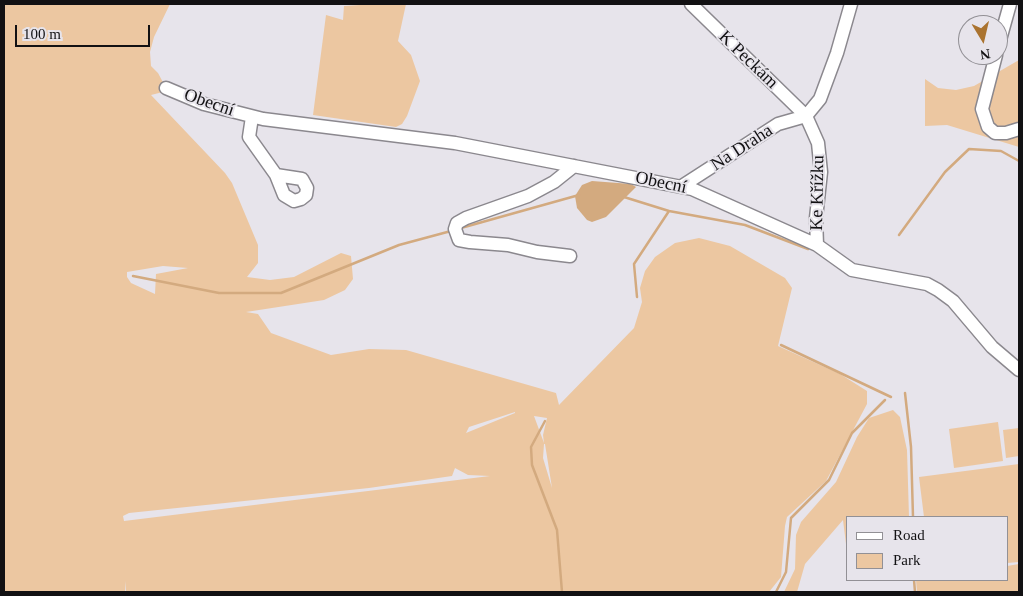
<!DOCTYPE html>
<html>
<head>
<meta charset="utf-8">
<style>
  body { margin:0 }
  #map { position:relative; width:1023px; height:596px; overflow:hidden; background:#e7e4eb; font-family:"Times New Roman",serif }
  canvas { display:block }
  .frame { position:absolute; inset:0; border:5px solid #121113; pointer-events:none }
  .legend { position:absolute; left:846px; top:516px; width:162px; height:65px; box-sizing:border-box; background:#e7e4eb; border:1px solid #929095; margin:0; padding:6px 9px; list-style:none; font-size:15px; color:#121113 }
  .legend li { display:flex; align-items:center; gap:10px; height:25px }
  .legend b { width:25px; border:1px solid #929095 }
  .north { position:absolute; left:958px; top:15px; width:50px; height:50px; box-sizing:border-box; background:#e7e4eb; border:1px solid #929095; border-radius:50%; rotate:171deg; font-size:14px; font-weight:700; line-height:20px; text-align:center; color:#121113 }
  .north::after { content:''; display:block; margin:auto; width:18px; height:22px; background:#aa732f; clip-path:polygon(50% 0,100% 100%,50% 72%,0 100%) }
  .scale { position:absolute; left:15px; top:25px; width:135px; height:22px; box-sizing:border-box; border:2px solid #121113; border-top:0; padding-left:6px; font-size:15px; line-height:18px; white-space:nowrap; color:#121113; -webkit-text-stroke:4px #e7e4eb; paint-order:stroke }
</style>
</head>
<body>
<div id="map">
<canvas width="1023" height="596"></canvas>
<div class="frame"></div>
<ul class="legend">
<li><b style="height:6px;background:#fff"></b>Road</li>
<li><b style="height:14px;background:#ecc7a1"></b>Park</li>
</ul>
<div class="north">N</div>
<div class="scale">100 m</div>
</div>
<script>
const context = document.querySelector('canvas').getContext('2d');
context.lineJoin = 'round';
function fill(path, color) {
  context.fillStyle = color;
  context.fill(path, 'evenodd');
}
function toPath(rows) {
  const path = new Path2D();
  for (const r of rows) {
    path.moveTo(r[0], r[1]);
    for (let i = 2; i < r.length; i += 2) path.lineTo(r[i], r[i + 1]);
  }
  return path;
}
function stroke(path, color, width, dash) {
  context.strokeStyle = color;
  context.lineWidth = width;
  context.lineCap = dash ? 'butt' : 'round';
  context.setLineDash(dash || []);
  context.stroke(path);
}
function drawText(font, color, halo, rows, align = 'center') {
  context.font = font + ' "Times New Roman",serif';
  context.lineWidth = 4;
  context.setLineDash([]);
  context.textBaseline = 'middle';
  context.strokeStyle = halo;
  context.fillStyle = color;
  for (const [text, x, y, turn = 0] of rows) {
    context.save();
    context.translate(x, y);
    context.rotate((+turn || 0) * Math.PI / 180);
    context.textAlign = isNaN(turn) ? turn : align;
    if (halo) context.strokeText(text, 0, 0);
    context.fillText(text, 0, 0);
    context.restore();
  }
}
fill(toPath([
  [4,4,170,4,154,37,150,52,151,66,158,73,166,88,163,92,151,95,225,173,232,183,258,245,258,263,247,277,270,280,294,277,341,253,351,256,353,279,345,290,324,300,246,312,258,314,271,333,331,355,369,349,406,350,556,393,559,405,634,328,642,302,640,288,645,271,655,257,675,243,699,238,730,246,785,278,792,288,778,346,840,374,867,391,867,404,826,481,787,517,785,526,781,577,769,592,126,592,125,581,125,592,4,592],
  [163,266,188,268,156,274,155,294,131,283,127,277,127,272],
  [515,412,515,413,466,433,469,427],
  [534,416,547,418,543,435,544,443],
  [544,444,545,444,552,488,543,458],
  [455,468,468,475,490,476,124,521,123,516,129,513,369,488,452,476],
  [375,4,406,4,398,41,411,55,420,81,407,116,402,124,396,127,313,115,326,15,343,20,344,6],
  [1019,60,1019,147,947,125,925,126,925,79,938,88,956,90,974,86],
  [893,410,900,417,907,450,909,517,847,517,847,552,843,520,805,564,797,592,784,592,795,569,796,535,801,522,836,482,857,437,869,418],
  [998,422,1003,461,954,468,949,429],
  [1019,428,1019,456,1006,458,1003,430],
  [1019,464,1019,562,1007,563,1007,517,924,517,919,477],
  [1019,564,1019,592,917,592,916,580,1007,580,1007,566]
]), '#ecc7a1');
fill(toPath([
  [592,181,631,184,636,187,606,217,592,222,587,220,577,208,575,196,582,185]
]), '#d3aa7f');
stroke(toPath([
  [624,197,669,211],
  [461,228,579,195],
  [899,235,945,172,969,149,1001,151,1019,161],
  [133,276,219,293,281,293,399,245,451,231],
  [637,297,634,264,669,211,745,225,808,249],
  [781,345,891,397],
  [905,393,911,447,913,517],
  [545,421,531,447,532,465,557,530,562,592],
  [914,580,915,592],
  [776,592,786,572,791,518,829,480,852,433,885,400]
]), '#d3aa7f', 2.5);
const minor = toPath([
  [691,4,806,116,818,143,821,172,816,218,817,245],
  [998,47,1010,4],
  [996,55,982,109,988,127,995,133,1006,133,1019,129],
  [166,88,204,104,263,119,455,143,692,189,817,245,852,270,927,284,938,290,953,301,992,347,1019,370],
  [806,116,820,99,837,53,851,4],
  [252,117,249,137,276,175,284,195,294,201,301,199,306,195,307,188,302,179,276,175],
  [682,186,778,124,806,116],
  [570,256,537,252,508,245,470,242,459,240,455,229,457,223,466,218,528,196,554,182,574,166]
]);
stroke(minor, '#8b888e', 15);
stroke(minor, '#fff', 12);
drawText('18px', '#121113', '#e7e4eb', [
  ["K Peckám",748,60,44],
  ["Obecní",209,103,19],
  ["Na Draha",742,148,-33],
  ["Obecní",661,183,12],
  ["Ke Křížku",818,193,-89]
]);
</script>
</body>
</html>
